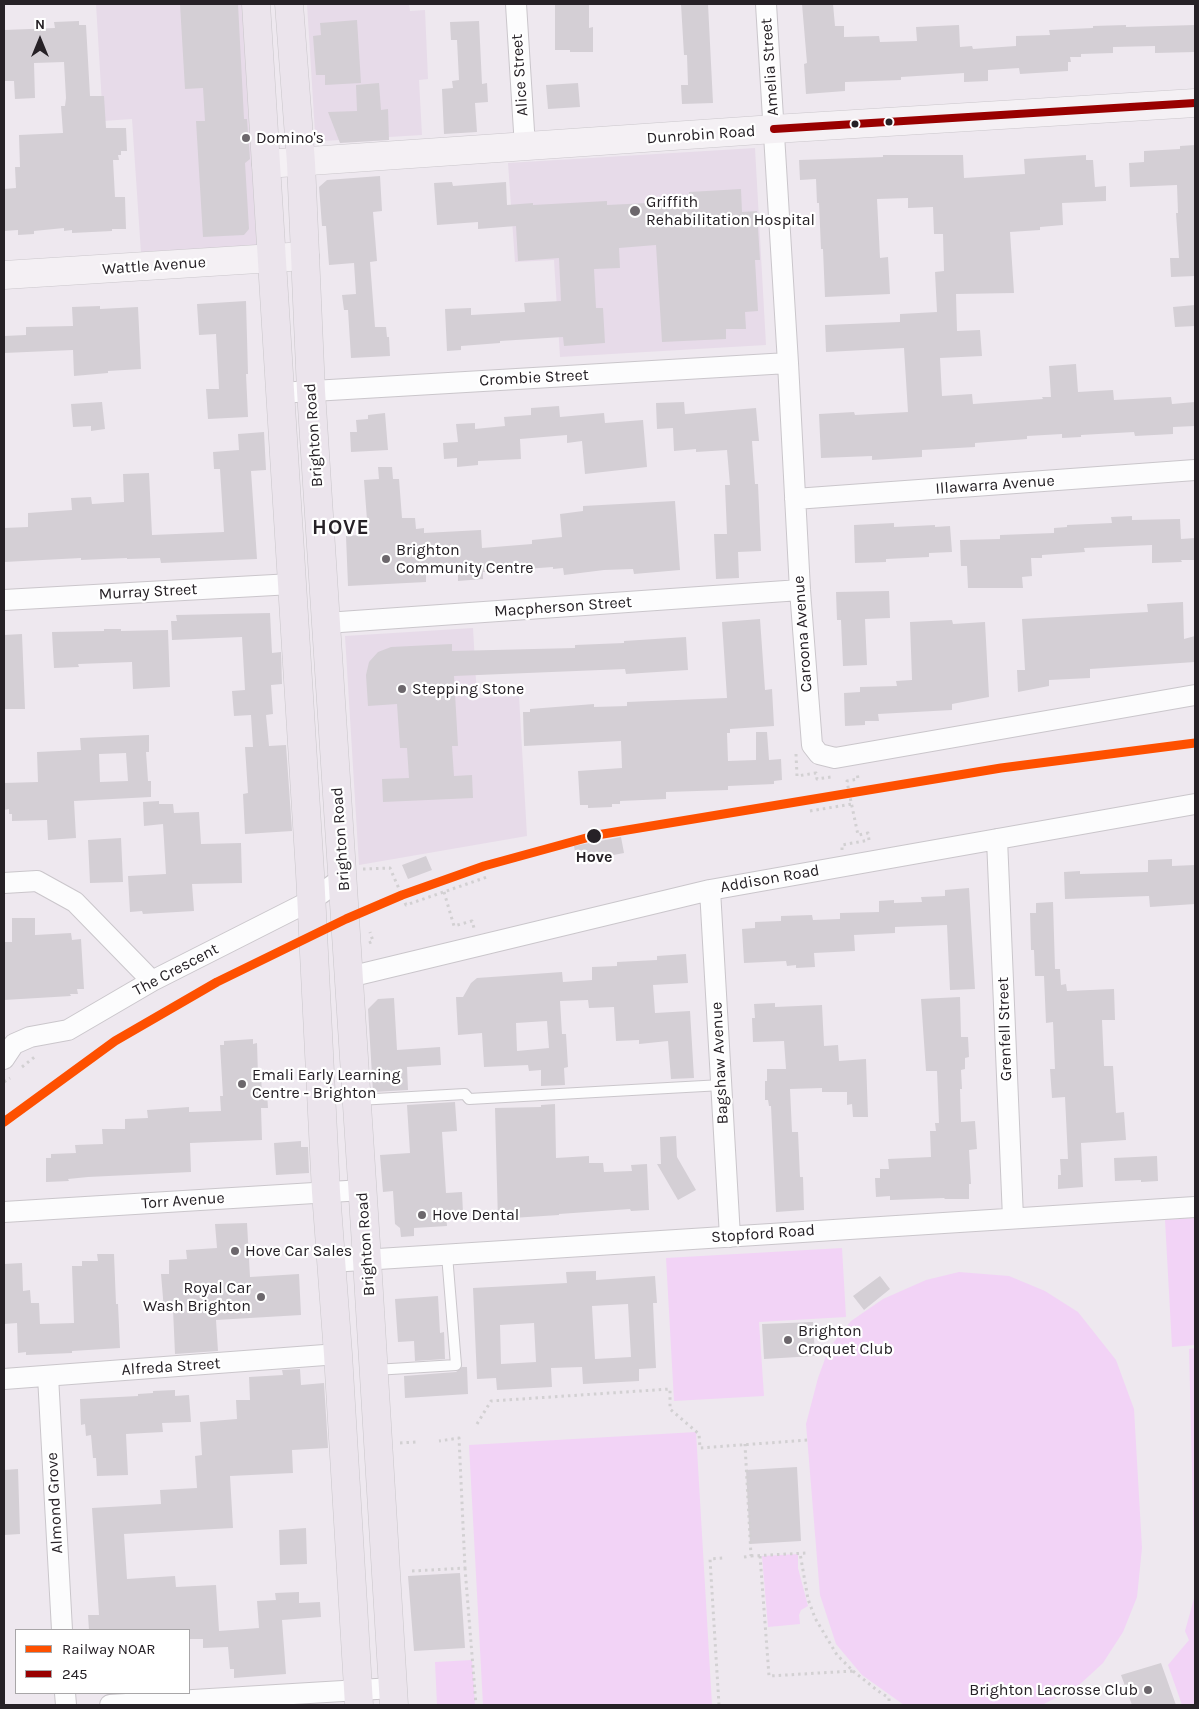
<!DOCTYPE html>
<html>
<head>
<meta charset="utf-8">
<style>
  body { margin:0 }
  #map { position:relative; width:1199px; height:1709px; overflow:hidden; background:#eee8ef; font-family:Karla,sans-serif }
  canvas { display:block }
  .frame { position:absolute; inset:0; border:5px solid #262126; pointer-events:none }
  .legend { position:absolute; left:15px; top:1629px; width:175px; height:65px; box-sizing:border-box; background:#fff; border:1px solid #a8a6a8; margin:0; padding:6px 9px; list-style:none; font-size:15px; color:#262126 }
  .legend li { display:flex; align-items:center; gap:10px; height:25px }
  .legend b { width:25px; border:1px solid #a8a6a8 }
  .north { position:absolute; left:15px; top:15px; width:50px; height:50px; -webkit-text-stroke:4px #fff; paint-order:stroke; rotate:0deg; font-size:14px; font-weight:700; line-height:20px; text-align:center; color:#262126 }
  .north::after { content:''; display:block; margin:auto; width:18px; height:22px; background:#262126; clip-path:polygon(50% 0,100% 100%,50% 72%,0 100%) }
</style>
</head>
<body>
<div id="map">
<canvas width="1199" height="1709"></canvas>
<div class="frame"></div>
<ul class="legend">
<li><b style="height:6px;background:#fe5000"></b>Railway NOAR</li>
<li><b style="height:6px;background:#900"></b>245</li>
</ul>
<div class="north">N</div>
</div>
<script>
const context = document.querySelector('canvas').getContext('2d');
context.lineJoin = 'round';
function fill(path, color) {
  context.fillStyle = color;
  context.fill(path, 'evenodd');
}
function toPath(rows) {
  const path = new Path2D();
  for (const r of rows) {
    path.moveTo(r[0], r[1]);
    for (let i = 2; i < r.length; i += 2) path.lineTo(r[i], r[i + 1]);
  }
  return path;
}
function stroke(path, color, width, dash) {
  context.strokeStyle = color;
  context.lineWidth = width;
  context.lineCap = dash ? 'butt' : 'round';
  context.setLineDash(dash || []);
  context.stroke(path);
}
function drawText(font, color, halo, rows, align = 'center') {
  context.font = font + ' Karla,sans-serif';
  context.lineWidth = 4.5;
  context.setLineDash([]);
  context.textBaseline = 'middle';
  context.strokeStyle = halo;
  context.fillStyle = color;
  for (const [text, x, y, turn = 0] of rows) {
    context.save();
    context.translate(x, y);
    context.rotate((+turn || 0) * Math.PI / 180);
    context.textAlign = isNaN(turn) ? turn : align;
    if (halo) context.strokeText(text, 0, 0);
    context.fillText(text, 0, 0);
    context.restore();
  }
}
fill(toPath([
  [96,4,247,4,262,246,141,253,132,119,103,121],
  [307,4,409,4,410,11,425,10,428,79,419,80,422,135,323,141,315,133],
  [755,148,766,345,560,357,554,260,515,262,508,163],
  [473,628,477,698,519,696,527,836,359,865,345,636]
]), '#e7dbe9');
fill(toPath([
  [1195,1218,1195,1345,1172,1347,1165,1220],
  [842,1248,846,1317,759,1322,764,1396,674,1401,666,1258],
  [959,1272,1009,1276,1045,1291,1078,1312,1116,1360,1134,1409,1142,1548,1137,1597,1123,1632,1103,1663,1077,1687,1042,1705,904,1705,862,1675,836,1644,820,1595,806,1424,818,1378,829,1348,851,1321,883,1299,926,1280],
  [1195,1348,1195,1592,1189,1349],
  [696,1432,712,1705,483,1705,469,1445],
  [798,1554,798,1568,808,1606,801,1610,799,1615,800,1624,768,1627,762,1556],
  [1195,1595,1195,1705,1182,1705,1168,1665,1189,1640,1185,1631],
  [472,1660,475,1705,437,1705,435,1662]
]), '#f2d3f6');
fill(toPath([
  [180,4,238,4,244,119,247,119,250,159,245,163,249,229,244,235,203,237,196,121,205,121,203,88,185,89],
  [555,4,589,4,589,28,593,27,593,52,570,52,570,50,555,50],
  [681,4,708,4,713,103,682,104,681,85,688,85,687,55,684,55],
  [802,4,833,4,835,26,844,26,844,37,879,36,880,42,917,41,916,27,959,25,960,47,972,46,973,49,1016,46,1016,36,1050,35,1049,30,1093,28,1093,26,1126,25,1126,27,1195,25,1195,52,1155,53,1155,46,1113,47,1113,53,1081,54,1081,57,1070,57,1071,62,1068,62,1068,71,1020,74,1019,68,988,70,988,81,964,82,964,73,901,77,901,80,845,82,845,91,806,94,804,64,807,63],
  [357,20,361,83,325,85,325,75,316,75,313,36,321,35,320,23],
  [79,21,79,25,86,25,90,96,104,96,106,128,126,128,127,151,121,151,121,155,118,155,119,160,113,160,115,197,125,197,126,229,112,229,112,231,72,233,72,230,64,231,64,228,34,231,34,234,18,235,18,230,4,231,4,189,16,188,15,167,20,167,19,135,63,133,61,106,65,106,66,98,64,62,34,63,35,98,15,99,14,81,4,81,4,30,55,28,54,22],
  [479,21,482,84,487,83,488,102,475,103,477,132,444,134,442,89,453,88,452,81,459,80,457,40,451,40,450,22],
  [379,83,381,110,388,109,389,140,340,143,328,112,357,111,356,85],
  [578,83,580,107,548,109,546,85],
  [1195,145,1195,276,1171,277,1170,258,1179,258,1176,213,1178,213,1177,185,1130,187,1129,163,1144,162,1144,151,1180,149,1180,146],
  [883,155,963,155,964,178,1025,174,1024,159,1086,155,1086,160,1093,160,1095,187,1106,186,1106,201,1062,203,1063,225,1040,227,1040,230,1010,232,1014,293,956,294,957,331,980,330,982,356,940,358,942,396,972,394,973,404,1043,399,1042,397,1051,397,1049,366,1076,364,1078,392,1113,390,1114,400,1171,397,1172,404,1195,402,1195,426,1173,427,1173,434,1135,436,1134,432,1081,435,1081,437,1062,438,1062,434,1027,436,1027,439,975,443,975,447,922,450,922,457,872,460,872,456,821,458,819,414,854,412,855,415,908,412,904,348,826,352,825,325,900,322,900,314,937,312,935,272,944,271,943,234,934,234,933,207,908,208,908,198,877,199,880,258,888,257,890,294,825,297,823,249,821,249,819,203,817,203,816,179,800,180,799,160,883,157],
  [380,176,382,211,373,212,377,261,370,262,375,327,386,327,387,337,389,337,390,356,351,358,348,310,344,310,342,295,356,294,354,263,329,265,326,226,322,226,319,187,327,180],
  [452,182,453,186,506,182,507,205,533,203,533,205,607,201,607,205,689,201,689,192,741,189,742,212,757,211,760,260,755,260,758,311,745,312,746,329,726,329,726,339,662,342,656,245,619,248,620,268,594,269,596,308,603,308,605,343,564,346,563,337,500,341,500,343,461,346,461,350,447,351,445,309,471,308,471,315,525,312,524,303,561,301,559,258,518,261,516,226,478,229,478,222,437,225,434,183],
  [246,301,248,374,246,374,248,417,208,419,206,389,219,389,216,334,199,335,197,304],
  [1195,305,1195,326,1175,327,1173,307],
  [100,306,100,309,138,307,141,369,108,371,108,373,74,376,73,350,4,353,4,336,26,335,26,327,73,326,72,307],
  [102,402,105,429,91,431,91,426,73,427,71,404],
  [684,402,685,414,756,408,759,441,752,441,755,484,758,484,761,551,738,552,739,578,716,579,714,534,727,534,725,485,730,485,727,450,696,452,696,449,674,451,673,428,657,429,656,403],
  [559,406,560,417,604,413,605,423,643,420,647,467,585,474,582,441,567,443,567,435,520,439,521,459,478,461,478,465,457,467,457,458,444,459,443,443,458,442,456,424,475,423,475,429,505,426,504,417,531,415,531,408],
  [385,413,388,450,351,452,350,432,357,432,356,420,368,419,368,415],
  [264,432,266,470,251,471,257,559,161,563,160,558,127,559,127,558,81,560,81,558,4,562,4,528,28,527,28,513,72,510,71,498,91,497,92,504,124,502,123,474,149,473,152,535,224,532,220,469,214,469,213,452,239,450,238,434],
  [378,467,392,467,393,479,399,479,402,518,415,518,416,529,424,528,424,533,481,530,482,548,532,544,532,540,562,537,560,514,583,511,583,506,675,501,680,570,634,574,633,569,604,570,564,575,563,568,553,569,553,567,483,572,483,579,458,581,458,571,426,572,426,582,348,586,346,536,359,535,358,521,367,520,364,480,379,479],
  [1132,516,1132,520,1180,519,1181,539,1195,538,1195,560,1181,560,1182,562,1152,563,1152,545,1084,548,1085,552,1042,555,1042,558,1031,558,1032,576,1022,577,1023,588,968,588,967,566,961,566,960,540,1000,539,1000,535,1054,533,1054,528,1067,527,1067,525,1112,523,1111,517],
  [894,523,894,527,935,525,935,527,950,526,952,552,929,553,929,557,886,559,886,562,855,563,854,525],
  [889,591,890,618,865,619,867,665,843,666,841,620,837,620,836,592],
  [1183,602,1184,639,1195,636,1195,662,1090,669,1090,678,1049,680,1049,686,1018,692,1017,670,1025,670,1022,619,1148,612,1147,604],
  [270,613,272,653,281,652,282,684,271,685,273,714,266,715,269,746,286,745,292,831,245,834,243,794,248,793,245,747,253,747,251,715,234,716,232,691,245,690,242,637,172,640,171,621,177,621,176,615],
  [760,619,765,690,772,689,774,726,730,729,730,733,727,733,728,761,756,760,756,732,767,732,769,760,781,759,782,780,774,781,774,784,728,786,728,790,666,792,666,799,620,801,620,804,612,804,612,807,588,808,588,805,580,805,578,771,622,768,621,741,524,746,523,712,530,712,530,709,594,704,594,707,627,706,627,702,727,698,722,622],
  [952,620,953,624,985,622,989,697,952,704,952,710,878,714,879,721,865,721,865,725,845,726,844,693,860,692,860,687,897,686,896,681,912,680,910,622],
  [104,629,121,629,121,631,168,630,170,687,133,689,132,662,78,664,79,667,54,668,52,632,104,631],
  [22,634,25,709,4,709,4,635],
  [686,637,688,670,626,674,625,669,454,676,458,746,452,746,454,776,472,775,473,798,383,802,382,779,409,778,407,748,400,748,397,704,368,706,366,675,369,662,378,652,391,647,452,644,452,651,575,648,575,645,624,643,624,641],
  [149,735,149,752,146,752,148,781,151,781,151,797,74,801,76,838,48,840,47,820,12,821,12,814,9,814,9,809,4,810,4,783,38,782,37,752,81,750,80,738],
  [126,753,128,781,100,782,99,754],
  [159,801,159,804,173,804,174,813,199,812,201,844,241,843,242,883,192,884,194,911,143,914,142,911,130,912,128,876,166,874,163,824,144,826,143,802],
  [621,837,624,853,577,862,574,846],
  [121,838,123,882,90,883,88,840],
  [426,856,432,870,408,879,402,865],
  [1172,859,1172,866,1195,865,1195,904,1150,907,1149,896,1065,899,1064,872,1080,871,1080,874,1148,872,1148,860],
  [969,888,975,989,950,990,947,925,895,927,895,933,854,935,855,951,814,953,815,967,796,968,796,965,787,966,786,961,744,963,742,929,755,928,755,922,781,921,781,916,812,915,813,920,840,919,840,913,879,912,879,901,894,900,894,903,922,902,921,897,945,896,945,890],
  [1053,902,1055,969,1060,969,1061,985,1066,984,1067,991,1114,989,1115,1020,1102,1020,1104,1066,1113,1066,1116,1113,1124,1112,1126,1140,1081,1143,1083,1187,1058,1189,1058,1175,1061,1175,1060,1159,1068,1159,1065,1097,1052,1098,1050,1069,1055,1069,1053,1022,1046,1023,1044,976,1035,976,1034,950,1031,950,1030,913,1036,913,1036,903],
  [12,918,35,918,35,935,71,933,72,940,81,939,84,989,77,989,78,994,70,994,71,996,4,1000,4,942,12,942],
  [686,954,688,983,653,985,655,1013,690,1011,694,1078,671,1079,668,1041,639,1044,639,1040,616,1041,614,1007,589,1008,588,1000,560,1001,562,1034,566,1034,568,1067,564,1068,565,1085,541,1086,541,1070,529,1071,528,1065,484,1067,482,1033,458,1035,456,997,463,997,471,983,477,978,562,972,563,982,592,980,592,967,617,966,617,962,657,960,657,956],
  [547,1021,549,1048,517,1051,516,1023],
  [960,997,961,1037,968,1037,969,1057,965,1058,965,1069,961,1070,962,1089,960,1089,961,1122,975,1121,977,1149,969,1150,971,1184,969,1184,969,1199,945,1199,944,1198,890,1200,890,1196,876,1197,875,1178,880,1178,880,1169,889,1169,888,1159,931,1157,930,1131,936,1131,935,1123,939,1123,937,1071,926,1071,921,999],
  [394,998,397,1050,440,1047,441,1065,407,1067,408,1090,373,1092,368,1009,378,999],
  [775,1003,775,1007,822,1005,824,1046,838,1045,839,1061,866,1059,868,1117,853,1117,852,1104,847,1105,847,1092,822,1092,822,1088,790,1089,792,1132,798,1132,800,1177,803,1177,804,1210,776,1212,771,1106,769,1106,768,1100,765,1100,765,1081,767,1081,767,1069,786,1069,784,1041,753,1042,752,1018,755,1018,754,1004],
  [253,1039,253,1044,257,1043,258,1076,261,1076,262,1093,267,1093,268,1108,261,1108,262,1140,190,1143,191,1172,88,1177,68,1179,69,1181,46,1182,46,1158,51,1158,51,1154,76,1153,75,1145,103,1144,102,1129,125,1129,125,1119,148,1118,147,1110,189,1107,189,1112,221,1111,220,1096,223,1096,220,1045,224,1045,224,1041],
  [455,1102,457,1131,442,1132,446,1193,462,1192,463,1213,446,1213,447,1226,414,1228,414,1236,401,1237,400,1228,395,1224,393,1191,383,1192,380,1155,410,1153,407,1105],
  [555,1104,556,1158,589,1156,589,1163,603,1163,604,1172,632,1171,631,1165,647,1164,649,1210,631,1211,630,1209,559,1214,559,1215,512,1218,512,1221,498,1222,495,1108,541,1107,541,1105],
  [676,1136,677,1157,696,1190,678,1200,657,1164,661,1164,660,1137],
  [301,1141,301,1147,308,1147,309,1173,276,1175,274,1143],
  [1157,1156,1158,1181,1141,1182,1141,1180,1115,1181,1114,1158],
  [247,1223,250,1277,299,1274,301,1315,216,1320,218,1351,175,1354,173,1309,164,1310,161,1274,169,1274,169,1260,187,1259,186,1250,217,1248,215,1224],
  [97,1254,114,1254,116,1304,118,1304,120,1348,72,1351,72,1353,26,1355,26,1352,18,1353,17,1323,4,1324,4,1264,22,1263,23,1291,30,1290,31,1303,39,1303,40,1324,74,1323,72,1266,82,1266,82,1261,98,1261],
  [596,1271,596,1280,655,1276,657,1303,653,1303,656,1368,639,1369,639,1381,583,1384,582,1367,551,1368,552,1387,497,1390,496,1378,477,1379,473,1288,567,1283,566,1272],
  [628,1304,631,1357,595,1359,592,1306],
  [534,1323,536,1362,501,1364,500,1325],
  [880,1276,890,1289,864,1310,853,1296],
  [438,1296,440,1333,444,1332,445,1359,415,1361,414,1341,398,1342,395,1299],
  [813,1322,815,1356,764,1359,762,1324],
  [462,1367,467,1367,468,1394,405,1398,404,1376,456,1372],
  [300,1369,301,1385,324,1383,328,1448,292,1450,293,1473,230,1476,233,1528,124,1534,127,1579,175,1576,176,1587,216,1585,219,1631,259,1628,257,1601,276,1600,275,1593,299,1592,299,1603,320,1602,321,1617,282,1620,286,1674,234,1678,234,1669,230,1669,228,1647,203,1648,203,1639,189,1639,189,1630,89,1630,88,1615,99,1615,92,1508,161,1504,160,1490,197,1488,195,1456,202,1455,200,1422,237,1419,236,1400,250,1400,249,1377,283,1375,282,1370],
  [175,1390,175,1396,189,1395,191,1422,162,1423,163,1432,126,1434,128,1475,97,1476,96,1458,93,1458,91,1435,86,1436,85,1424,81,1425,80,1399,138,1396,138,1394,153,1393,153,1391],
  [797,1467,801,1541,750,1544,746,1470],
  [18,1469,20,1534,4,1535,4,1470],
  [306,1528,307,1564,280,1565,279,1530],
  [460,1573,465,1648,414,1651,408,1576],
  [1161,1663,1176,1705,1132,1705,1121,1675]
]), '#d4cfd5');
const lane = toPath([
  [358,1100,465,1094,469,1099,722,1085],
  [375,1370,456,1365,447,1255]
]);
const street = toPath([
  [516,4,525,147],
  [766,4,788,363,800,590,812,745,819,754,835,758,1195,695],
  [279,393,788,363],
  [795,499,1195,470],
  [4,600,292,584],
  [326,623,800,590],
  [997,839,1013,1218],
  [4,883,37,881,75,902,152,981],
  [710,890,730,1237],
  [349,977,710,890,1195,804],
  [4,1059,14,1044,30,1037,68,1030,152,981,312,900,337,882,343,870],
  [4,1212,363,1190],
  [331,1262,1195,1207],
  [48,1376,62,1630],
  [4,1379,338,1354],
  [65,1693,66,1705],
  [110,1705,393,1688]
]);
const secondary = toPath([
  [266,164,774,129,1195,103],
  [4,275,305,256]
]);
const primary = toPath([
  [256,4,310,873,326,1192,338,1354,359,1705],
  [289,4,301,163,311,391,367,1260,394,1705]
]);
stroke(lane, '#cac6cb', 12);
stroke(street, '#cac6cb', 22);
stroke(secondary, '#cac6cb', 29);
stroke(primary, '#c9c6ca', 29);
stroke(toPath([
  [796,754,797,776,816,773,817,779,831,777],
  [810,811,852,804],
  [842,850,842,845,869,840,868,833,858,835,849,792,847,781,858,779,857,772],
  [363,869,390,868,406,905,487,877],
  [444,892,454,926,472,921,474,928],
  [369,943,373,941,370,932],
  [22,1067,37,1055],
  [4,1082,10,1078],
  [477,1424,491,1401,670,1389,670,1409,699,1434,700,1448,808,1440],
  [400,1443,417,1442],
  [751,1556,806,1553],
  [760,1556,769,1676,853,1671,837,1655,815,1618,808,1599,800,1553],
  [744,1557,751,1556,745,1444],
  [465,1568,476,1705],
  [412,1571,465,1568,459,1438,439,1441],
  [853,1671,878,1691,889,1698,889,1705],
  [719,1705,710,1559,723,1558]
]), '#d2d0d2', 3, [2.5, 4]);
stroke(lane, '#fcfcfd', 10);
stroke(street, '#fcfcfd', 20);
stroke(secondary, '#f4f0f4', 28);
stroke(primary, '#ebe4ec', 28);
stroke(toPath([
  [774,129,1195,103]
]), '#900', 8);
stroke(toPath([
  [4,1122,115,1041,217,982,346,919,402,895,484,866,597,835,1001,768,1195,743]
]), '#fe5000', 9);
for (const [x, y, r, color] of [
  [889,122,4.5,"#262126"],
  [855,124,4.5,"#262126"],
  [246,138,5,"#6c676c"],
  [635,211,6,"#6c676c"],
  [386,559,5,"#6c676c"],
  [402,689,5,"#6c676c"],
  [594,836,8,"#262126"],
  [242,1084,5,"#6c676c"],
  [422,1215,5,"#6c676c"],
  [235,1251,5,"#6c676c"],
  [261,1297,5,"#6c676c"],
  [788,1340,5,"#6c676c"],
  [1148,1690,5,"#6c676c"]
]) {
  const dot = new Path2D();
  dot.arc(x, y, r, 0, 2 * Math.PI);
  context.fillStyle = color;
  context.fill(dot);
  stroke(dot, '#fff', 2);
}
drawText('16px', '#262126', '#fff', [
  ["Amelia Street",770,67,-94],
  ["Alice Street",520,75,-94],
  ["Dunrobin Road",701,135,-4],
  ["Wattle Avenue",154,266,-4],
  ["Crombie Street",534,378,-3],
  ["Brighton Road",314,435,-94],
  ["Illawarra Avenue",995,485,-4],
  ["Murray Street",148,592,-3],
  ["Macpherson Street",563,607,-4],
  ["Caroona Avenue",803,634,-94],
  ["Brighton Road",341,839,-94],
  ["Addison Road",770,879,-10],
  ["The Crescent",176,970,-28],
  ["Grenfell Street",1005,1029,-92],
  ["Bagshaw Avenue",720,1063,-93],
  ["Torr Avenue",183,1201,-4],
  ["Stopford Road",763,1234,-4],
  ["Brighton Road",366,1244,-94],
  ["Alfreda Street",171,1367,-4],
  ["Almond Grove",55,1503,-93]
]);
drawText('16px', '#262126', '#fff', [
  ["Domino's",256,138],
  ["Griffith",646,202],
  ["Rehabilitation Hospital",646,220],
  ["Brighton",396,550],
  ["Community Centre",396,568],
  ["Stepping Stone",412,689],
  ["Emali Early Learning",252,1075],
  ["Centre - Brighton",252,1093],
  ["Hove Dental",432,1215],
  ["Hove Car Sales",245,1251],
  ["Royal Car",251,1288,"right"],
  ["Wash Brighton",251,1306,"right"],
  ["Brighton",798,1331],
  ["Croquet Club",798,1349],
  ["Brighton Lacrosse Club",1138,1690,"right"]
], 'left');
drawText('bold 16px', '#262126', '#fff', [
  ["Hove",594,857]
]);
context.letterSpacing = '1px';
drawText('bold 21px', '#262126', '#fff', [
  ["HOVE",341,528]
]);
context.letterSpacing = '0px';
</script>
</body>
</html>
